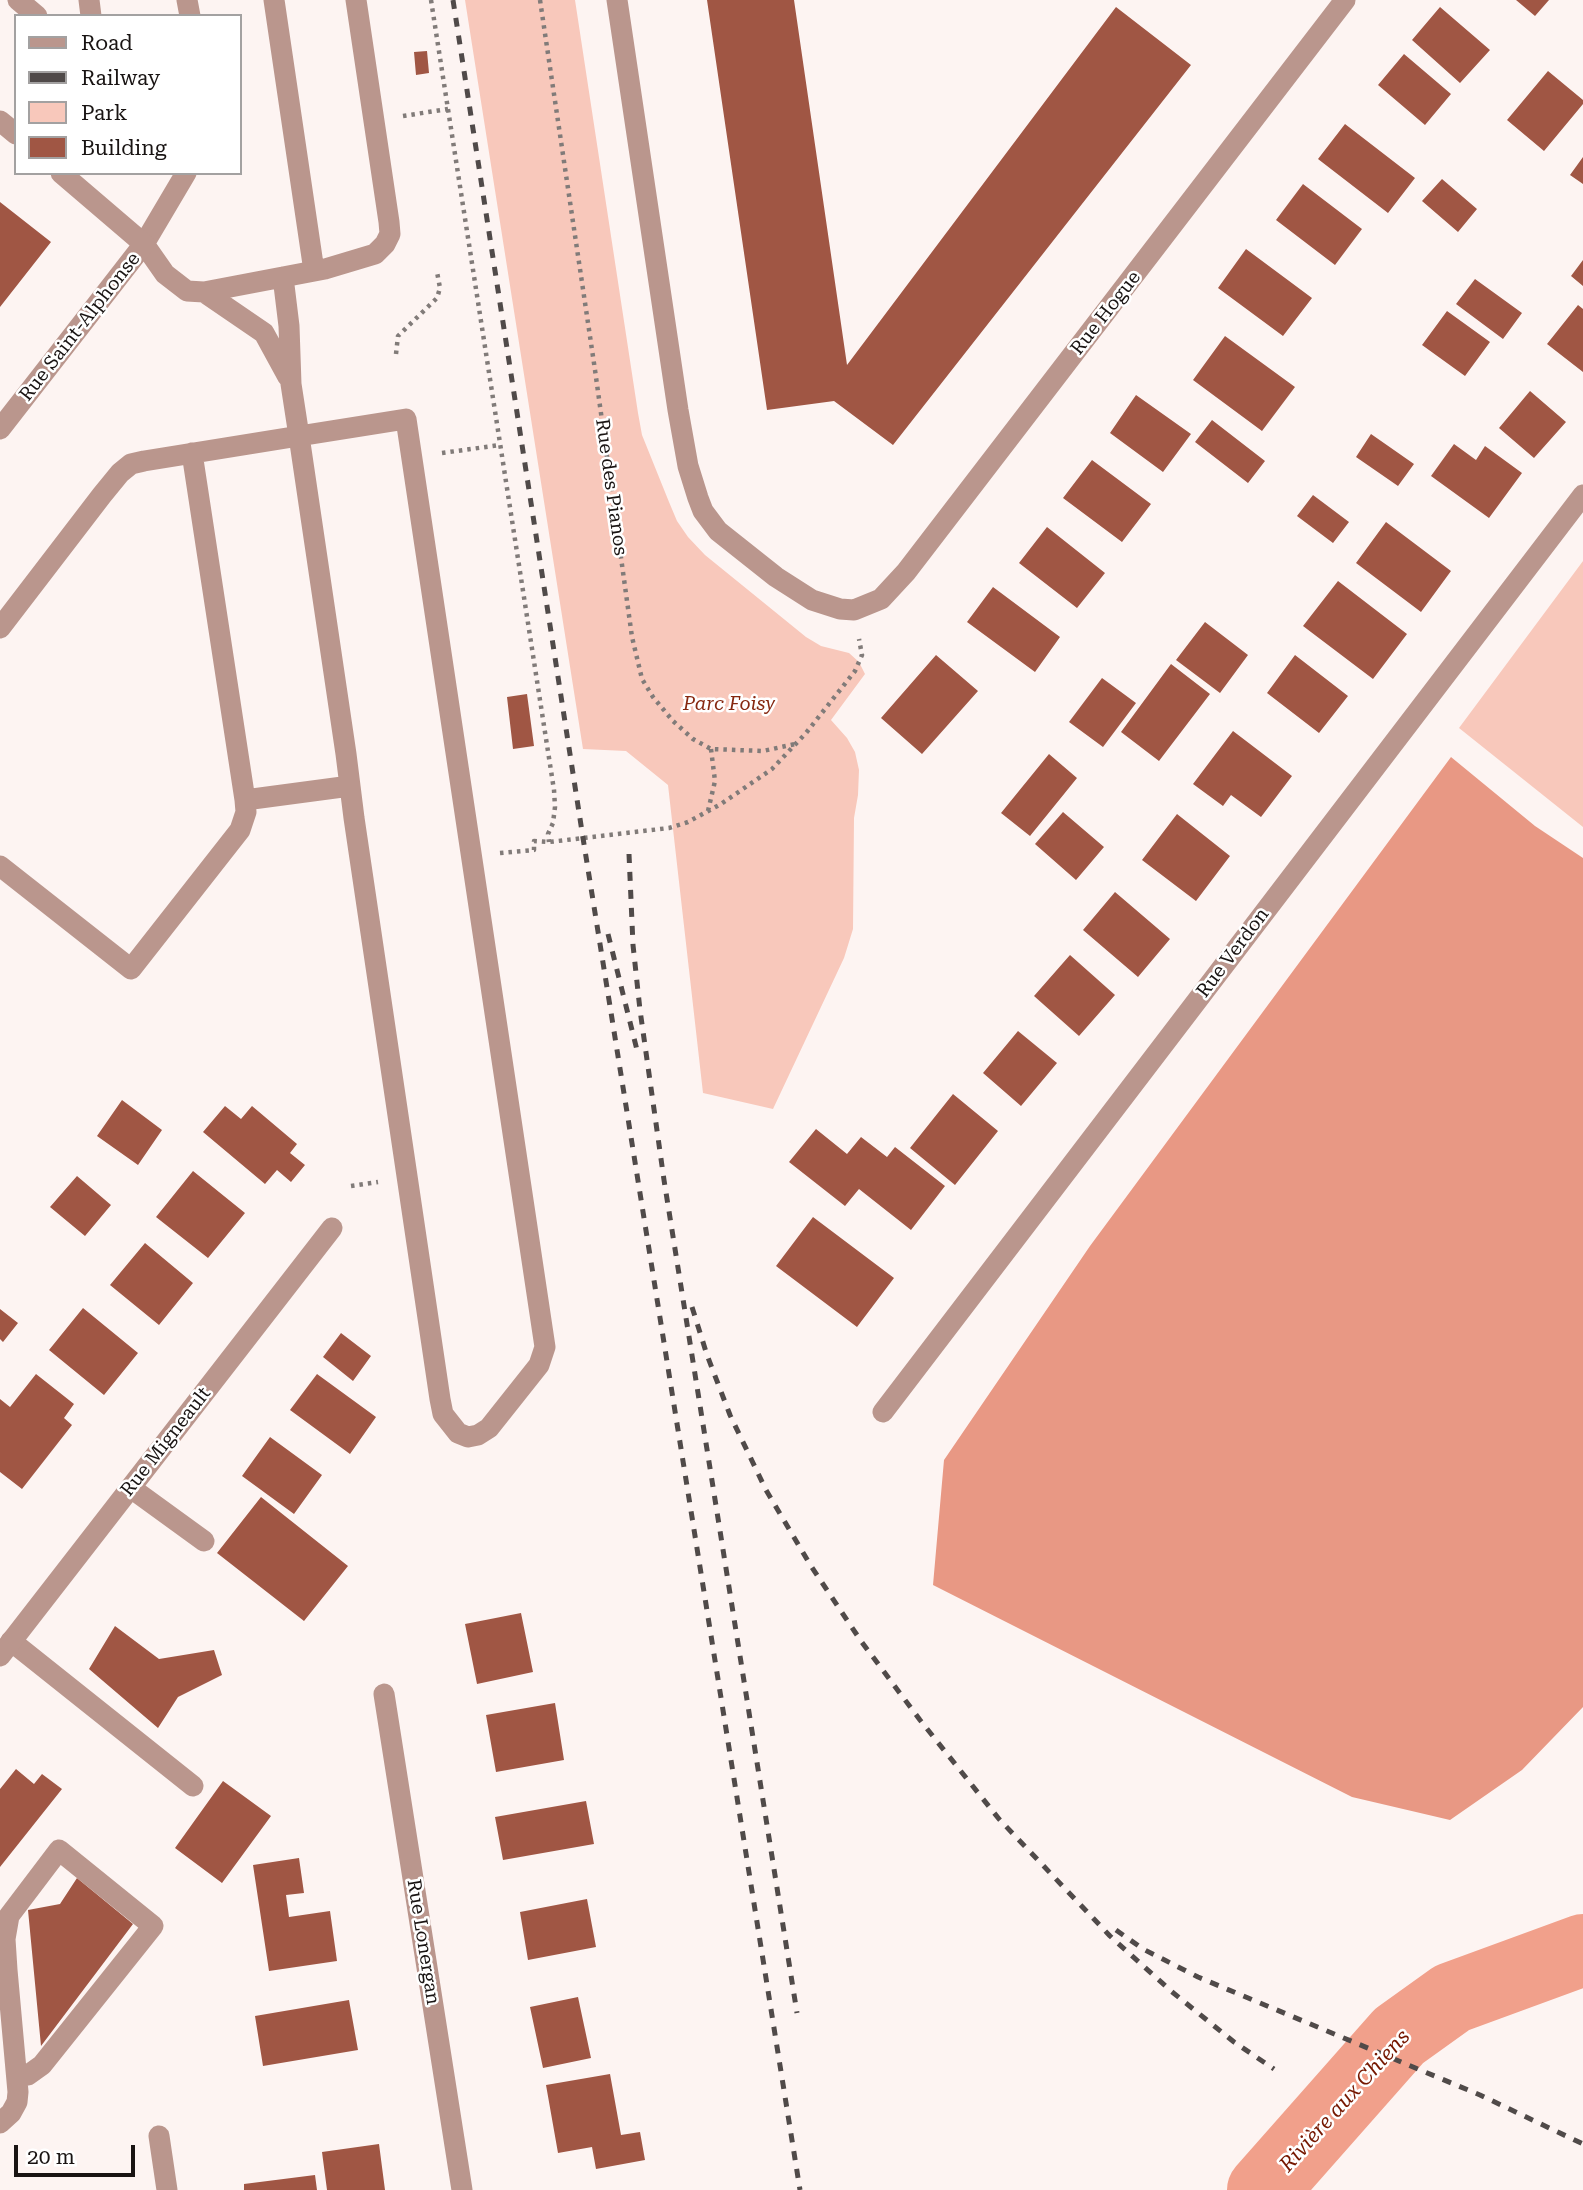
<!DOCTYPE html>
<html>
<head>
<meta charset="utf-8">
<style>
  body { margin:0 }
  #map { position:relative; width:1583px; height:2190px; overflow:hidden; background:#fdf4f2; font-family:"Roboto Serif",serif }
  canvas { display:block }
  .legend { position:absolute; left:14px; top:14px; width:228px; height:161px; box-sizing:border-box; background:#fff; border:2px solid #a3a1a1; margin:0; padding:9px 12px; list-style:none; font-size:21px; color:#191413 }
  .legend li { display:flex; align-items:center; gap:14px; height:35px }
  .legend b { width:35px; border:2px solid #a3a1a1 }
  .scale { position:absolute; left:14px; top:2145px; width:121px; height:32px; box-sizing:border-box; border:4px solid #191413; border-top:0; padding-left:9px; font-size:21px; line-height:24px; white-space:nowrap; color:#191413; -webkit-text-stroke:5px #fff; paint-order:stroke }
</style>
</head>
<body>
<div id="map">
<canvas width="1583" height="2190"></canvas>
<ul class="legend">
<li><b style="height:9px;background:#ba968d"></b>Road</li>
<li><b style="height:9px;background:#504a49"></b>Railway</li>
<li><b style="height:19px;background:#f8c8bb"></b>Park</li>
<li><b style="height:19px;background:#a05644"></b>Building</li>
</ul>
<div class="scale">20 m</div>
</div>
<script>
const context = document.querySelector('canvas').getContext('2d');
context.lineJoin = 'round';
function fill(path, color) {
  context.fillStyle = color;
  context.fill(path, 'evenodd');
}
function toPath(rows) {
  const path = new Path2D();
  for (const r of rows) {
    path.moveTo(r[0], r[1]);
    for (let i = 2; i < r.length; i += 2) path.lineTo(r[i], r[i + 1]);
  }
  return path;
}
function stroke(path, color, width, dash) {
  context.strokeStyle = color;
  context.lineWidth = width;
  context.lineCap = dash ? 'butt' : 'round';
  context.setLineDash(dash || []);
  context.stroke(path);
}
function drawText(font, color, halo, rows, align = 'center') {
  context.font = font + ' "Roboto Serif",serif';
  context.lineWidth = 5;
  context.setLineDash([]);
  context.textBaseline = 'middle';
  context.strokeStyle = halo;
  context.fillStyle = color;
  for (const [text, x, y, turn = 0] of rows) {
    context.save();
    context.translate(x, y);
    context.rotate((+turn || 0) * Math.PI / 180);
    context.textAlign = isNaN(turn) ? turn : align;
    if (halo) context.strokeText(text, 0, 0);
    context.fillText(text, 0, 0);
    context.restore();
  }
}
fill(toPath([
  [465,0,575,0,638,413,642,435,669,502,677,521,688,537,705,555,806,637,821,646,849,653,859,662,865,674,831,720,847,738,855,752,859,770,858,795,854,818,853,929,844,958,773,1109,703,1093,668,785,626,751,583,749],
  [1583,561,1583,827,1459,728]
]), '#f8c8bb');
fill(toPath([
  [1451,757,1535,826,1583,858,1583,1707,1522,1770,1450,1820,1352,1797,933,1585,944,1460,1090,1246]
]), '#e89884');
stroke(toPath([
  [1263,2190,1399,2036,1452,1998,1583,1950]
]), '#f1a08b', 72);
fill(toPath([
  [707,0,794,0,847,365,1116,7,1191,65,893,445,834,401,767,410],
  [1516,0,1549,0,1535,16],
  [1440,7,1490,50,1460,83,1412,40],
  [427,51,429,73,416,75,414,52],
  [1404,54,1451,94,1425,125,1378,85],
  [1548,71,1583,100,1583,104,1544,151,1507,120],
  [1345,124,1415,178,1388,213,1318,159],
  [1583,157,1583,184,1570,175],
  [1442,179,1477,209,1458,232,1422,201],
  [1303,184,1362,229,1335,265,1276,220],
  [0,202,51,242,0,307],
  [1246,249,1312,298,1283,336,1218,288],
  [1583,260,1583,286,1571,276],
  [1475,279,1522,313,1503,339,1456,304],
  [1578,305,1583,309,1583,372,1547,344],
  [1447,311,1490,342,1465,376,1422,345],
  [1225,336,1295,387,1262,431,1193,380],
  [1530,391,1566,422,1534,458,1499,428],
  [1136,395,1191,434,1163,472,1110,433],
  [1212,420,1265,461,1248,483,1195,442],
  [1371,434,1414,464,1398,486,1356,457],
  [1454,444,1476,460,1485,446,1522,473,1489,518,1431,476],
  [1092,460,1151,504,1122,542,1063,498],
  [1313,495,1349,522,1333,543,1297,516],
  [1386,522,1451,571,1421,612,1356,563],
  [1047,527,1105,573,1077,608,1019,563],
  [1338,581,1407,634,1373,679,1303,626],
  [993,587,1060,637,1035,672,967,622],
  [1205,622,1248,655,1220,693,1176,660],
  [936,655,978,691,922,754,881,718],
  [1295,655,1348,696,1319,733,1267,693],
  [1171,664,1210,694,1159,761,1121,732],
  [1102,678,1136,703,1103,747,1069,722],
  [527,694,534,746,513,749,507,697],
  [1233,731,1292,776,1261,817,1231,795,1223,806,1193,784],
  [1049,754,1077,778,1030,836,1001,813],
  [1063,812,1104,847,1076,880,1035,844],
  [1177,814,1230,856,1196,901,1142,860],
  [1115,892,1170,939,1138,977,1083,930],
  [1070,955,1115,995,1079,1036,1034,996],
  [1018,1031,1057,1063,1021,1106,983,1073],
  [953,1094,998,1131,955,1185,910,1148],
  [122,1100,162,1130,138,1165,97,1136],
  [225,1106,241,1119,252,1106,297,1144,290,1153,305,1165,291,1182,277,1170,265,1184,203,1132],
  [816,1129,847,1154,861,1137,887,1157,895,1147,945,1186,911,1230,859,1189,845,1206,789,1162],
  [193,1171,245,1213,208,1258,156,1217],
  [77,1176,111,1205,85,1236,50,1207],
  [813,1217,894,1278,857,1327,776,1266],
  [145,1243,193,1283,159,1325,110,1285],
  [83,1308,138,1353,104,1395,49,1350],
  [0,1309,18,1323,3,1342,0,1339],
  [341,1333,371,1356,353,1381,323,1357],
  [36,1374,74,1404,64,1418,72,1425,22,1489,0,1472,0,1399,10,1407],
  [317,1374,376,1417,350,1454,290,1410],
  [270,1437,322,1475,294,1514,242,1476],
  [261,1497,348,1566,304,1621,217,1553],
  [521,1613,533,1672,477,1684,465,1624],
  [115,1626,159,1659,214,1650,222,1675,178,1697,158,1728,89,1669],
  [555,1703,564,1760,496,1772,486,1715],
  [16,1769,34,1784,42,1774,62,1789,0,1867,0,1789],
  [223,1781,271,1816,222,1883,175,1848],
  [586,1801,594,1844,503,1860,495,1817],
  [299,1858,304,1893,286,1895,289,1917,330,1911,337,1961,269,1971,253,1865],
  [77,1878,133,1924,41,2046,28,1910,60,1904],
  [587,1899,596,1947,528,1960,520,1912],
  [578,1997,591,2058,543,2068,530,2007],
  [349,2000,358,2050,263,2066,255,2016],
  [610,2074,621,2135,640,2132,645,2160,596,2169,592,2147,558,2153,546,2085],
  [379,2144,385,2190,327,2190,322,2152],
  [315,2175,317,2190,244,2190,244,2184]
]), '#a05644');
stroke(toPath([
  [431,0,554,790,555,807,553,823,548,834,549,842],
  [540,0,595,370,632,637,642,679,653,697,673,721,693,739,711,749,763,751,795,744],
  [403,116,448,109],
  [396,354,398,336,437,298,440,288,437,272],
  [442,453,500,445],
  [708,811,715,781,711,749],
  [500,853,534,850,534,841,549,842,669,828,688,822,721,804,772,769,806,733,855,671,862,655,859,639],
  [351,1186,378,1182]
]), '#817b79', 4.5, [3.5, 5]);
stroke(toPath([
  [18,0,37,16],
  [89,0,91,16],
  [187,0,190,16],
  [274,0,314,271],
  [186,173,144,244,165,274,187,291,204,292,325,269,375,254,385,244,390,234,389,222,356,0],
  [204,292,264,333,288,377],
  [192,453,245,800,350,786],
  [0,628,102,495,120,473,131,464,144,461,299,436,406,419,545,1347,539,1365,489,1428,478,1435,468,1437,458,1433,443,1414,440,1399,354,818,346,754,299,436,291,384,289,326,283,277],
  [0,866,131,969,240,830,246,812,245,800],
  [131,1488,204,1541],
  [11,1641,193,1786],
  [7,1970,5,1939,9,1916,59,1850,153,1926,42,2065,28,2075,17,2077],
  [0,1971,7,1970,18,2092,17,2102,11,2113,0,2123],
  [159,2136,167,2190]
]), '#ba968d', 21);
stroke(toPath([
  [617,0,678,410,688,466,698,498,703,511,718,531,776,577,812,600,840,609,854,610,881,599,906,572,1345,0],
  [0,121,16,134],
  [0,429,144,244,61,173],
  [883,1412,1583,495],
  [0,1656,332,1228],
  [384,1694,462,2190]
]), '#ba968d', 21);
stroke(toPath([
  [453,0,583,838,800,2190],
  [629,854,633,945,640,1010,664,1180,797,2013],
  [608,934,637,1050],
  [692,1307,707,1355,730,1415,766,1490,811,1566,861,1641,920,1720,999,1819,1110,1936,1171,1991,1234,2042,1274,2069],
  [1116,1930,1143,1949,1198,1977,1480,2095,1583,2144]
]), '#504a49', 5, [9, 9]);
drawText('19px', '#191413', '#fff', [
  ["Rue Hogue",1106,313,-52],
  ["Rue Saint-Alphonse",80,327,-52],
  ["Rue des Pianos",611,487,82],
  ["Rue Verdon",1233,953,-53],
  ["Rue Migneault",166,1442,-52],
  ["Rue Lonergan",423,1942,81]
]);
drawText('italic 19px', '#862810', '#fff', [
  ["Parc Foisy",729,704]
]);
drawText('italic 21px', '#751700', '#fff', [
  ["Rivière aux Chiens",1345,2101,-48]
]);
</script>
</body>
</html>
